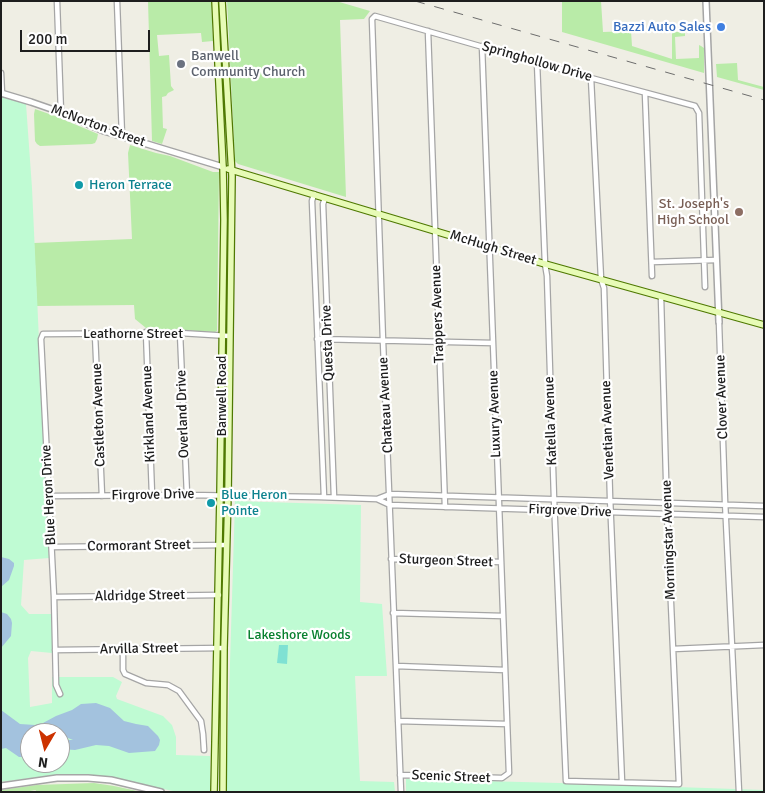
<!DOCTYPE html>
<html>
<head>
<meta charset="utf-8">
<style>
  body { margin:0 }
  #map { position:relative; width:765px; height:793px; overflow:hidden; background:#efeee4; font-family:Signika,sans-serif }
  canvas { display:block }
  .frame { position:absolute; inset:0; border:2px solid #1e1e1e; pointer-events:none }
  .north { position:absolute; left:20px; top:723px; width:50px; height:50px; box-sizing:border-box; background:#fff; border:1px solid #a5a5a5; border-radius:50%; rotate:188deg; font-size:14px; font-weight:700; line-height:20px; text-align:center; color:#1e1e1e }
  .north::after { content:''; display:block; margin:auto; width:18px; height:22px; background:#cc3200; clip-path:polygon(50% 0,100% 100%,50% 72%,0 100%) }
  .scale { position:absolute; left:20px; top:30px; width:130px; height:22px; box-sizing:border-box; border:2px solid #1e1e1e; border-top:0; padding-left:6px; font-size:15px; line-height:18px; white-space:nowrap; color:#1e1e1e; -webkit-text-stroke:4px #fff; paint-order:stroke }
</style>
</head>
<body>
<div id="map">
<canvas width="765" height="793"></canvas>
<div class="frame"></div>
<div class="north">N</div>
<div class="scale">200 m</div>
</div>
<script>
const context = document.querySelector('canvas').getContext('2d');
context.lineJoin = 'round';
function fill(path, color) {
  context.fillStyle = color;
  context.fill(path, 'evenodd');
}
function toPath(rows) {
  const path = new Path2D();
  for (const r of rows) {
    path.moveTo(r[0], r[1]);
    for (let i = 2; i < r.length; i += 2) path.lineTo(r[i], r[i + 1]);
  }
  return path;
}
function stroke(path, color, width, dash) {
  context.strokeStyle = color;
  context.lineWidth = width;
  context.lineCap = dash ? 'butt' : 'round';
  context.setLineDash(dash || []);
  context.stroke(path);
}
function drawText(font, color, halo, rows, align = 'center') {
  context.font = font + ' Signika,sans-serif';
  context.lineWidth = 4.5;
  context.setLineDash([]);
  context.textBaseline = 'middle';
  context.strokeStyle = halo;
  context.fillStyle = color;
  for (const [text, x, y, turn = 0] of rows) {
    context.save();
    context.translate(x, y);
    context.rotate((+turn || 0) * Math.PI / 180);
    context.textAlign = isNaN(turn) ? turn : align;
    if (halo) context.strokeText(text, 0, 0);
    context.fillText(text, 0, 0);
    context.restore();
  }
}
fill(toPath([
  [148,1,211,1,213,41,202,42,201,33,157,35,159,56,169,55,171,86,174,90,168,93,166,96,162,97,163,128,167,129,162,144,152,141],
  [227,1,336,1,370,11,364,19,340,20,346,197,238,164,235,161],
  [562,1,601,1,603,32,631,31,632,46,672,59,672,32,685,32,685,36,675,37,676,59,699,58,699,45,701,46,704,48,704,73,562,32],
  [737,63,738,80,764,87,764,90,717,77,716,64],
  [35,109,55,116,98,134,97,139,95,143,92,144,40,146,37,144,35,141,34,114],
  [130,145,156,153,170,156,213,172,219,172,217,331,215,332,179,330,146,330,146,328,135,319,134,305,37,306,34,243,132,239,128,153],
  [94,783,114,786,142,792,35,792,36,790,24,792,1,792,1,790,37,785]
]), '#b9eba8');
fill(toPath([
  [1,97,26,104,32,188,49,558,24,560,21,605,29,614,52,614,52,653,31,651,28,658,30,707,52,703,52,677,113,677,122,682,116,696,117,699,163,716,172,725,176,737,176,755,210,756,210,792,178,792,95,775,39,777,1,782],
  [30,733,60,733,60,763,30,763],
  [235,501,361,505,360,602,382,604,387,676,355,676,360,781,394,782,395,792,226,792],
  [406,779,560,783,764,790,764,792,406,792]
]), '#bffbd3');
fill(toPath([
  [279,645,288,645,287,664,277,663]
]), '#7fe1d3');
fill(toPath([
  [1,557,9,559,14,563,14,566,9,580,1,587],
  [1,612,7,614,11,619,12,623,11,636,1,648],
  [96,703,110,708,124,721,136,724,148,726,158,736,160,740,159,745,155,751,129,753,109,746,96,745,75,750,60,749,60,740,73,740,68,738,60,736,60,733,30,733,30,755,27,757,19,757,6,748,1,749,1,710,20,724,35,725,43,723,56,716,72,710,81,704]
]), '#a3c2de');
const minor = toPath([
  [57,1,61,113],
  [117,1,122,136],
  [428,31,445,507],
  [537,62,545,264,547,276,554,499,566,781,679,784,667,514,661,297],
  [1,73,2,94],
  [591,78,601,279,604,288,610,497,622,782],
  [645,93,652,276],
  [314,194,312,201,324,497],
  [325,198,323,204,334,497],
  [652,262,716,260],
  [719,322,725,501,739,792],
  [146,332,152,495],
  [180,333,187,495],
  [95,334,102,496],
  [317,339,493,343],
  [50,496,187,495,318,497,377,499,390,505,764,517],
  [377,499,390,494,764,506],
  [52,547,226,545],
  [391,559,501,562],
  [54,597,219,595],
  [393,613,503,616],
  [123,649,123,670,125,674,146,683,168,685,179,691,201,721,203,734,204,750],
  [673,649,764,645],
  [55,650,224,648],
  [396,666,505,670],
  [60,694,56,685,54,597,41,339,43,334,180,333,229,336],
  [398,721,507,724],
  [400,775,502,778,509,773,482,46],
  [401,792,383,341,372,19,375,16,591,78,695,106,699,113,705,287]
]);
const tertiary = toPath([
  [706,1,719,322],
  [1,93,31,102,57,111,104,131,223,167],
  [1,786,57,778,88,778,111,780,161,792]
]);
const secondary = toPath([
  [222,1,232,176,228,495,224,648,223,792],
  [228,169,545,264,764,325],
  [214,792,220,495,224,220,223,167,215,1]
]);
stroke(minor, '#a5a5a5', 7);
stroke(tertiary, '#a5a5a5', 8);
stroke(secondary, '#4f7902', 8);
stroke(minor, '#fff', 4.5);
stroke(tertiary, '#fff', 5);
stroke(secondary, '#e7fbb6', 5.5);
stroke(toPath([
  [415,1,764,100]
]), '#6c6c6c', 1, [10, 10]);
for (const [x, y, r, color] of [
  [721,27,5,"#3f7fe0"],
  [181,64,5,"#6b7280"],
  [79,185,5,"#0f9aa8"],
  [739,212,5,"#8d6e63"],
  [211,503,5,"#0f9aa8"]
]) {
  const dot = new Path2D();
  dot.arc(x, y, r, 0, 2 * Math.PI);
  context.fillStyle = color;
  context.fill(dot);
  stroke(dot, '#fff', 2);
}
drawText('14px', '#366cbe', '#fff', [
  ["Bazzi Auto Sales",711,27]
], 'right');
drawText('14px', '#5b616d', '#fff', [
  ["Banwell",191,56],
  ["Community Church",191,72]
], 'left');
drawText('14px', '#1e1e1e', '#fff', [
  ["Springhollow Drive",537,62,16],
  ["McNorton Street",98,126,20],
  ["McHugh Street",493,248,17],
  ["Trappers Avenue",438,314,-92],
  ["Leathorne Street",133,334],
  ["Questa Drive",328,343,-92],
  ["Banwell Road",222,396,-90],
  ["Clover Avenue",722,397,-92],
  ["Chateau Avenue",386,405,-93],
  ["Kirkland Avenue",149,414,-92],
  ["Overland Drive",183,414,-92],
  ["Luxury Avenue",495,414,-92],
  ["Castleton Avenue",99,415,-92],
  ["Katella Avenue",551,421,-92],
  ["Venetian Avenue",608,430,-92],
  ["Blue Heron Drive",49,495,-93],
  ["Firgrove Drive",153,495,-1],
  ["Firgrove Drive",570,511,2],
  ["Morningstar Avenue",669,540,-92],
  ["Cormorant Street",139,546,-1],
  ["Sturgeon Street",446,561,2],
  ["Aldridge Street",140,596,-1],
  ["Arvilla Street",139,649,-1],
  ["Scenic Street",451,777,2]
]);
drawText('14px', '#0d838f', '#fff', [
  ["Heron Terrace",89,185],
  ["Blue Heron",221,495],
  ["Pointe",221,511]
], 'left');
drawText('14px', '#785e54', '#fff', [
  ["St. Joseph's",729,204],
  ["High School",729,220]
], 'right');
drawText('14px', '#08802f', '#fff', [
  ["Lakeshore Woods",299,635]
]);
</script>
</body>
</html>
